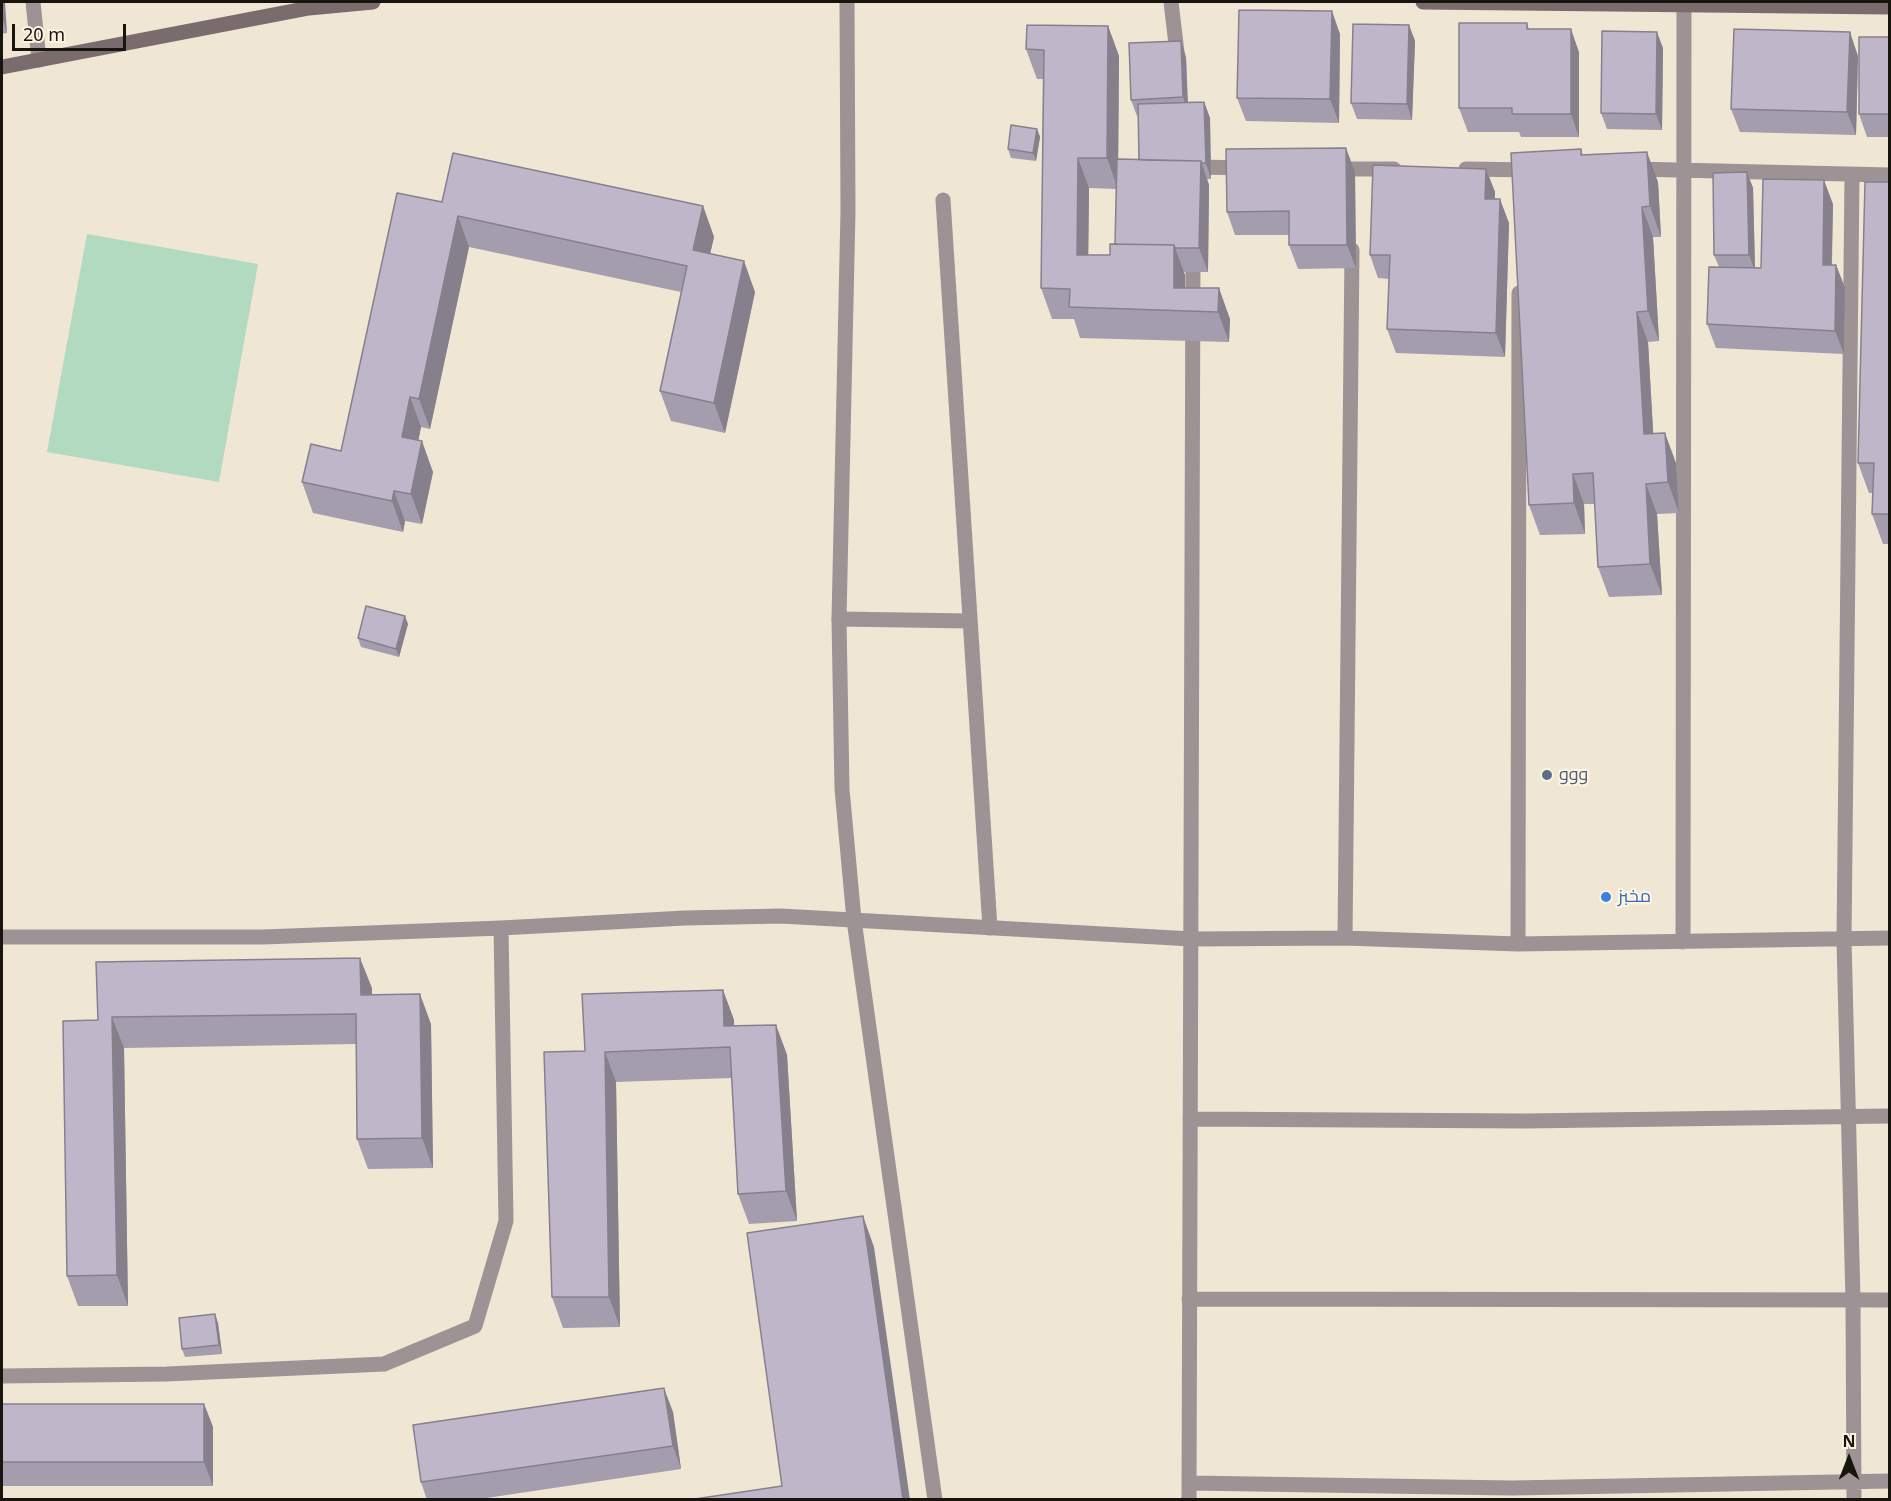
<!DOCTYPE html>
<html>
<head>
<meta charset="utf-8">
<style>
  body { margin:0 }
  #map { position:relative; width:1891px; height:1501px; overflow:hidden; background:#f0e6d4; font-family:"Noto Sans",sans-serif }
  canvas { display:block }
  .frame { position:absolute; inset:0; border:3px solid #18140e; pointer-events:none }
  .north { position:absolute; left:1819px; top:1429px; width:60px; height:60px; -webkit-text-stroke:4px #fdf3e1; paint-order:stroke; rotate:0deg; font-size:16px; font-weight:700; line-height:24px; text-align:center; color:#18140e }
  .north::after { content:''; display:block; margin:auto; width:21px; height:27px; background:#18140e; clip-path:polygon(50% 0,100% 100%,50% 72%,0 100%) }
  .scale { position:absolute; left:12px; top:24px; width:114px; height:27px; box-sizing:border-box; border:3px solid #18140e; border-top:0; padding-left:8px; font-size:18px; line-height:21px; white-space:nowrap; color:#18140e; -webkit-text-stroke:4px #fdf3e1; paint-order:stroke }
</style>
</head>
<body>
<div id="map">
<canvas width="1891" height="1501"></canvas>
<div class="frame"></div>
<div class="north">N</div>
<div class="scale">20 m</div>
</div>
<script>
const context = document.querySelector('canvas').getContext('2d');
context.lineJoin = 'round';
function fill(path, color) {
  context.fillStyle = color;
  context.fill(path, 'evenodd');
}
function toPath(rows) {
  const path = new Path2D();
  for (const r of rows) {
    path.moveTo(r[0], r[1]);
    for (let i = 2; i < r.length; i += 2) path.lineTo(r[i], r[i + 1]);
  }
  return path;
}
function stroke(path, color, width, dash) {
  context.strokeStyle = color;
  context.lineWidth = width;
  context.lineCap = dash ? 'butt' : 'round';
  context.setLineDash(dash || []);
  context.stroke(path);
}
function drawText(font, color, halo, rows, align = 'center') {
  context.font = font + ' "Noto Sans",Cairo,sans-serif';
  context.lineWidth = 4.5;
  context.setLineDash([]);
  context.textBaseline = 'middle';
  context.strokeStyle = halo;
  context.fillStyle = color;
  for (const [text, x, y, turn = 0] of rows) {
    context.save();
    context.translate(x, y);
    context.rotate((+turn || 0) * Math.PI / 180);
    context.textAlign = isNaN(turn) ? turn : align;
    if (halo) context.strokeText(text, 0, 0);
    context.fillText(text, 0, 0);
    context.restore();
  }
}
fill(toPath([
  [87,234,258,264,219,482,47,452]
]), '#b1dac0');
stroke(toPath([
  [943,200,990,928],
  [839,619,970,621]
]), '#9d9394', 15);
stroke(toPath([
  [33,2,39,60],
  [847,2,848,211,839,619,842,789,854,920,935,1500],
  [1171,2,1178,61],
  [1334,169,1394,169],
  [1466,169,1532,170],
  [1634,169,1890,175],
  [1194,171,1198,167,1247,168],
  [1852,175,1844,940,1853,1300,1854,1500],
  [2,937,263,937,501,928,685,918,781,916,1192,939,1345,938,1518,944,1890,938],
  [1345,938,1352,250],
  [1683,942,1684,5],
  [1518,944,1519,293],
  [1190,1119,1525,1121,1890,1116],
  [1189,1299,1890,1300],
  [2,1376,167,1374,384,1364,475,1326,506,1221,501,928],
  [1189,1483,1512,1488,1890,1481],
  [1189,1500,1193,252]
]), '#9d9394', 15);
stroke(toPath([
  [1423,2,1890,7],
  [2,67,309,8,373,2]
]), '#7a6c6c', 15);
fill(toPath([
  [2,2,7,33,2,34],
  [1527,23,1529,29,1579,52,1579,137,1521,137,1519,132,1468,132,1459,108],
  [1409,25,1415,41,1412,120,1357,119,1351,103],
  [1108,26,1119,56,1118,159,1139,160,1138,116,1137,116,1131,100,1186,57,1188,102,1204,102,1210,118,1211,179,1207,179,1209,185,1208,272,1184,272,1185,275,1185,288,1230,319,1229,342,1080,338,1074,319,1052,319,1041,288,1043,79,1037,79,1026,49],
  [1089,188,1116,189,1115,244,1110,255,1088,255],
  [1340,34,1339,123,1246,121,1237,98],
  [1890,37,1890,137,1867,137,1859,114],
  [1663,48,1662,130,1607,129,1601,113],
  [1858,56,1856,135,1740,132,1731,109],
  [1037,129,1040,137,1036,161,1011,158,1008,149],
  [1581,149,1583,155,1658,182,1661,237,1653,237,1659,341,1648,342,1653,433,1676,463,1679,513,1657,514,1662,595,1609,597,1598,567,1595,504,1584,504,1585,534,1540,535,1529,505],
  [1486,169,1495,192,1494,199,1509,223,1505,357,1396,353,1387,329,1389,279,1378,278,1370,255],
  [1355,172,1356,268,1298,269,1289,245,1289,235,1235,235,1227,212],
  [1747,172,1753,188,1755,268,1761,268,1833,204,1832,265,1836,265,1845,288,1844,354,1716,348,1707,324,1719,267,1714,255],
  [1890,182,1890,544,1883,544,1872,514,1873,493,1869,493,1858,463],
  [442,202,703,206,714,237,710,254,755,292,725,433,671,421,660,391,681,292,469,247,430,429,421,427,418,441,433,472,422,524,405,521,403,532,313,513,302,482,341,451],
  [408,624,399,657,361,647,358,638],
  [96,962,372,988,372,995,431,1024,433,1168,368,1169,357,1139,356,1044,124,1048,128,1306,78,1306,67,1276,98,1020],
  [723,990,734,1020,734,1026,776,1025,787,1055,797,1221,749,1224,738,1194,732,1078,616,1082,620,1327,563,1328,552,1297,585,1051],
  [218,1323,222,1354,185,1357,182,1349],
  [2,1404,204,1404,213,1427,213,1486,2,1486],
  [673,1412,681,1469,473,1500,427,1500,421,1482]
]), '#a49dad');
fill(toPath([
  [2,2,5,2,7,33,2,17],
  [1332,11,1340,34,1339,123,1330,99],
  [1409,25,1415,41,1412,120,1407,104],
  [1108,26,1119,56,1118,189,1107,158],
  [1571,29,1579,52,1579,137,1571,114],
  [1657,32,1663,48,1662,130,1656,114],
  [1850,32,1858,56,1856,135,1847,112],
  [1181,41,1186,57,1188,113,1183,97],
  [1204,102,1210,118,1211,179,1206,163],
  [1037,129,1040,137,1036,161,1033,153],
  [1346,148,1355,172,1356,268,1347,245],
  [1647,152,1658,182,1661,237,1650,206],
  [1078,158,1089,188,1088,285,1077,255],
  [1201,161,1209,185,1208,272,1199,248],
  [1486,169,1495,192,1494,222,1485,199],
  [1747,172,1753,188,1755,271,1749,255],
  [1824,180,1833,204,1831,288,1823,265],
  [1500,199,1509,223,1505,357,1496,333],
  [703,206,714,237,704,280,693,250],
  [1642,207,1653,237,1659,341,1648,311],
  [458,216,469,247,430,429,419,399],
  [1174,245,1185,275,1185,311,1174,288],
  [744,261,755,292,725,433,714,403],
  [1836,265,1845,288,1844,354,1835,331],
  [1219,288,1230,319,1229,342,1218,312],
  [1637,312,1648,342,1655,464,1644,434],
  [410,397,421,427,413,467,402,437],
  [1665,433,1676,463,1679,513,1668,482],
  [422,441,433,472,422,524,411,494],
  [1573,474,1584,504,1585,534,1574,503],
  [1646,484,1657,514,1662,595,1650,564],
  [394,491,405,521,403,532,392,501],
  [405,616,408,624,399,657,396,649],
  [360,958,372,988,372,1025,361,995],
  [723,990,734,1020,735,1057,724,1026],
  [420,994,431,1024,433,1168,422,1138],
  [112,1017,124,1048,128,1306,117,1275],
  [776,1025,787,1055,797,1221,786,1191],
  [605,1052,616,1082,620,1327,609,1297],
  [863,1216,874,1247,910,1500,903,1500],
  [215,1314,218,1323,222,1354,219,1345],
  [664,1388,673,1412,681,1469,673,1446],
  [204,1404,213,1427,213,1486,204,1462]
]), '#86808d');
const building = toPath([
  [1239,10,1332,11,1330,99,1237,98,1239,10],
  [1459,23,1527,23,1527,29,1571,29,1571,114,1512,114,1512,108,1459,108,1459,23],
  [1353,24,1409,25,1407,104,1351,103,1353,24],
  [1027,25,1108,26,1107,158,1078,158,1077,255,1110,255,1110,244,1174,245,1174,288,1219,288,1218,312,1069,307,1070,289,1041,288,1044,50,1026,49,1027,25],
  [1734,29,1850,32,1847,112,1731,109,1734,29],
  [1602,31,1657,32,1656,114,1601,113,1602,31],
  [1859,37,1890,37,1890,114,1859,114,1859,37],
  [1181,41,1183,97,1131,100,1129,43,1181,41],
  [1204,102,1206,163,1201,163,1201,161,1139,160,1138,104,1204,102],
  [1011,125,1037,129,1033,153,1008,149,1011,125],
  [1346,148,1347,245,1289,245,1289,211,1227,212,1226,149,1346,148],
  [1581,149,1581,155,1647,152,1650,206,1642,207,1648,311,1637,312,1644,434,1665,433,1668,482,1646,484,1650,564,1598,567,1593,473,1573,474,1574,503,1529,505,1511,153,1581,149],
  [453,153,703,206,693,250,744,261,714,403,660,391,687,266,458,216,419,399,410,397,402,437,422,441,411,494,394,491,392,501,302,482,311,444,341,451,397,193,442,202,453,153],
  [1117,159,1201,161,1199,248,1175,248,1174,245,1115,244,1117,159],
  [1373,165,1486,169,1485,199,1500,199,1496,333,1387,329,1390,255,1370,255,1373,165],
  [1747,172,1749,255,1714,255,1713,173,1747,172],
  [1763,179,1824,180,1823,265,1836,265,1835,331,1707,324,1709,267,1761,268,1763,179],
  [1865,182,1890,182,1890,514,1872,514,1874,463,1858,463,1865,182],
  [366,606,405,616,396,649,358,638,366,606],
  [360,958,361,995,420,994,422,1138,357,1139,356,1014,112,1017,117,1275,67,1276,63,1021,98,1020,96,962,360,958],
  [723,990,724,1026,776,1025,786,1191,738,1194,730,1047,605,1052,609,1297,552,1297,544,1052,585,1051,582,994,723,990],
  [863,1216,903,1500,688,1500,782,1486,747,1233,863,1216],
  [215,1314,219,1345,182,1349,179,1318,215,1314],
  [664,1388,673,1446,421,1482,413,1425,664,1388],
  [2,1404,204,1404,204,1462,2,1462,2,1404]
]);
fill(building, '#bfb7c9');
stroke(building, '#86808d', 1.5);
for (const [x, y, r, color] of [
  [1547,775,6,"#5c6f8a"],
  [1606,897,6,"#3f7fe0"]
]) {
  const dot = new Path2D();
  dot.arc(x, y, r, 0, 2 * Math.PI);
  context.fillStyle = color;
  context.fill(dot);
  stroke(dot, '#fdf3e1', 2);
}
drawText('18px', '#4e5e75', '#fdf3e1', [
  ["ووو",1559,775]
], 'left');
drawText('18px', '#366cbe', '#fdf3e1', [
  ["مخبز",1618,897]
], 'left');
</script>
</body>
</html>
